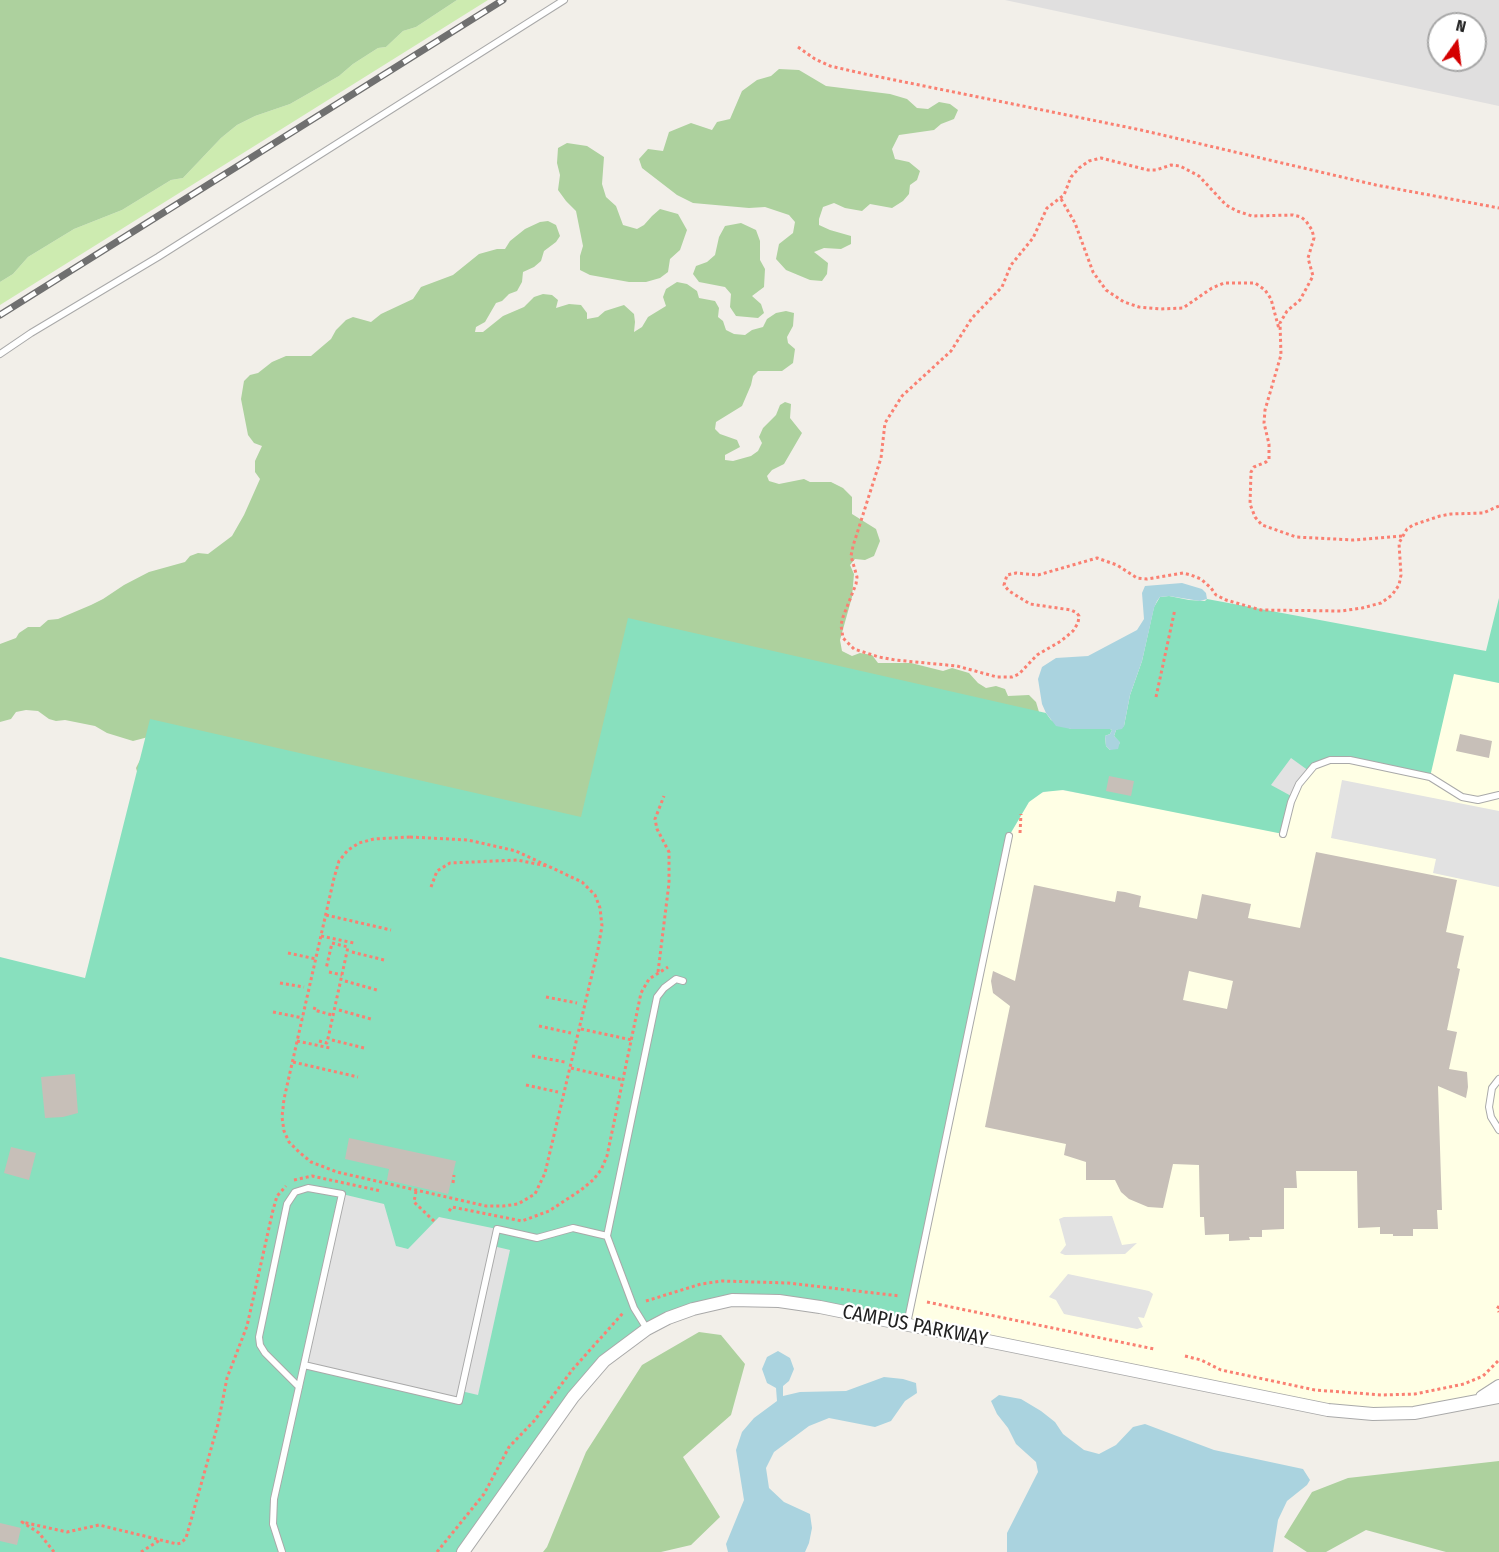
<!DOCTYPE html>
<html>
<head>
<meta charset="utf-8">
<style>
  body { margin:0 }
  #map { position:relative; width:1499px; height:1552px; overflow:hidden; background:#f2efe9; font-family:"Fira Sans Condensed",sans-serif }
  canvas { display:block }
  .north { position:absolute; left:1427px; top:12px; width:60px; height:60px; box-sizing:border-box; background:#fff; border:2px solid #a7a7a7; border-radius:50%; rotate:14deg; font-size:16px; font-weight:700; line-height:24px; text-align:center; color:#222 }
  .north::after { content:''; display:block; margin:auto; width:21px; height:27px; background:#d40000; clip-path:polygon(50% 0,100% 100%,50% 72%,0 100%) }
</style>
</head>
<body>
<div id="map">
<canvas width="1499" height="1552"></canvas>
<div class="north">N</div>
</div>
<script>
const context = document.querySelector('canvas').getContext('2d');
context.lineJoin = 'round';
function fill(path, color) {
  context.fillStyle = color;
  context.fill(path, 'evenodd');
}
function toPath(rows) {
  const path = new Path2D();
  for (const r of rows) {
    path.moveTo(r[0], r[1]);
    for (let i = 2; i < r.length; i += 2) path.lineTo(r[i], r[i + 1]);
  }
  return path;
}
function stroke(path, color, width, dash) {
  context.strokeStyle = color;
  context.lineWidth = width;
  context.lineCap = dash ? 'butt' : 'round';
  context.setLineDash(dash || []);
  context.stroke(path);
}
function drawText(font, color, halo, rows, align = 'center') {
  context.font = font + ' "Fira Sans Condensed",sans-serif';
  context.lineWidth = 4.5;
  context.setLineDash([]);
  context.textBaseline = 'middle';
  context.strokeStyle = halo;
  context.fillStyle = color;
  for (const [text, x, y, turn = 0] of rows) {
    context.save();
    context.translate(x, y);
    context.rotate((+turn || 0) * Math.PI / 180);
    context.textAlign = isNaN(turn) ? turn : align;
    if (halo) context.strokeText(text, 0, 0);
    context.fillText(text, 0, 0);
    context.restore();
  }
}
fill(toPath([
  [1005,0,1499,0,1499,106],
  [1439,24,1475,24,1475,60,1439,60]
]), '#e0dfdf');
fill(toPath([
  [1454,674,1499,683,1499,1397,1373,1414,907,1324,1009,836,1029,802,1039,794,1055,789,1134,803,1289,810,1309,771]
]), '#ffffe5');
fill(toPath([
  [457,0,488,0,0,305,0,282,13,274,28,257,74,229,122,210,171,180,183,178,221,138,237,125,255,116,290,104,339,76,353,64,378,48,386,47,403,31,416,27]
]), '#cdebb0');
fill(toPath([
  [0,0,457,0,416,27,403,31,386,47,378,48,353,64,339,76,290,104,255,116,237,125,221,138,183,178,171,180,122,210,74,229,28,257,13,274,0,282],
  [779,69,799,70,826,86,890,94,907,99,917,108,928,109,939,102,950,104,958,110,954,119,941,124,934,130,899,135,892,149,895,159,909,162,920,171,917,180,910,185,909,194,903,201,892,208,870,204,862,211,845,208,834,203,823,207,819,219,819,225,830,230,851,236,851,244,841,249,824,248,814,252,828,263,827,274,822,281,810,280,786,270,776,259,779,244,793,233,795,222,789,215,765,207,749,208,693,203,677,195,642,168,639,159,648,149,663,151,669,132,691,123,712,130,717,122,730,119,742,91,757,80,771,76],
  [567,143,587,146,604,157,602,184,606,197,616,206,623,225,637,229,644,225,652,216,660,209,678,214,687,230,680,250,670,259,668,272,660,278,646,282,629,282,590,275,580,270,580,256,583,246,576,211,566,201,558,190,560,175,557,163,558,148],
  [548,221,556,225,560,236,556,242,544,251,541,261,534,267,523,272,522,282,517,291,509,294,502,301,496,303,485,322,476,327,475,332,483,332,503,316,524,307,534,297,543,294,552,295,558,300,556,308,569,304,581,305,587,313,587,319,598,317,605,311,624,305,634,314,635,322,634,332,642,327,648,317,666,306,663,297,666,289,677,282,687,284,697,291,699,298,715,301,719,308,718,317,723,321,726,330,734,334,745,335,752,330,763,327,767,319,776,313,786,311,794,313,793,326,787,337,788,343,795,349,793,363,782,371,758,371,753,376,751,385,742,406,716,422,715,429,720,434,737,440,740,447,725,455,725,460,733,461,751,456,758,451,762,443,759,437,763,428,776,415,780,405,785,402,791,404,790,418,802,433,784,464,772,470,767,476,769,481,779,484,804,479,810,482,831,482,843,488,852,497,852,514,876,529,880,541,874,556,865,560,855,559,850,565,854,574,852,597,840,640,842,651,852,656,860,653,872,655,878,663,911,663,943,671,952,668,969,673,978,683,986,688,996,686,1005,689,1008,696,1029,695,1036,702,1039,712,697,834,138,775,136,768,152,736,133,741,107,733,95,726,65,720,56,721,49,719,38,711,26,710,16,712,11,719,0,722,0,644,16,638,19,633,28,627,40,627,48,620,58,619,91,605,103,599,124,585,149,572,185,562,190,556,198,553,208,554,232,536,244,515,260,479,255,472,255,461,262,446,254,443,248,435,241,399,244,381,250,375,258,373,272,362,286,356,311,356,331,339,336,330,346,320,353,317,371,322,381,314,413,299,421,287,453,275,479,254,497,249,505,249,510,241,525,229,540,222],
  [741,223,756,230,760,241,760,260,765,269,764,287,752,296,761,304,764,313,758,318,736,316,730,307,731,294,725,287,699,282,693,274,696,266,707,262,715,255,719,237,725,226],
  [699,1332,721,1335,745,1364,731,1415,683,1457,720,1517,691,1545,661,1552,543,1552,547,1547,586,1452,642,1365],
  [1499,1461,1499,1552,1446,1552,1366,1530,1326,1552,1307,1552,1284,1537,1312,1492,1348,1478]
]), '#add19e');
fill(toPath([
  [1169,596,1189,600,1205,601,1207,599,1486,651,1499,598,1499,683,1454,674,1430,777,1344,759,1314,766,1299,784,1283,834,1063,790,1043,792,1029,802,1009,836,907,1324,779,1301,693,1309,604,1361,463,1552,0,1552,0,957,85,978,150,719,581,817,628,618,1046,713,1051,720,1071,729,1110,729,1112,730,1110,734,1105,736,1106,746,1110,750,1120,743,1114,736,1116,730,1124,726,1130,695,1142,661,1154,607,1160,597]
]), '#88e0be');
fill(toPath([
  [1291,758,1309,771,1293,797,1271,785],
  [1342,780,1499,811,1499,887,1433,873,1436,859,1331,838],
  [342,1194,384,1204,396,1246,408,1249,439,1217,497,1229,493,1246,510,1250,478,1395,461,1391,459,1401,304,1365],
  [1112,1216,1122,1245,1137,1243,1125,1254,1065,1255,1060,1253,1066,1245,1059,1219,1064,1217],
  [1068,1274,1149,1291,1153,1294,1144,1318,1138,1317,1143,1327,1137,1329,1064,1314,1056,1300,1049,1297]
]), '#e2e2e2');
fill(toPath([
  [1182,583,1202,589,1206,593,1207,599,1200,601,1169,596,1160,597,1157,601,1154,608,1142,661,1130,695,1124,726,1122,729,1116,730,1114,736,1120,742,1118,749,1110,750,1106,746,1105,736,1110,734,1112,730,1110,729,1071,729,1056,726,1046,713,1042,704,1038,679,1042,667,1056,658,1088,656,1137,630,1144,619,1142,593,1145,586],
  [778,1351,790,1358,794,1369,789,1381,783,1386,783,1396,800,1392,846,1391,884,1377,903,1379,916,1383,917,1393,905,1401,891,1421,875,1427,829,1418,809,1426,774,1452,766,1468,769,1488,784,1502,810,1514,812,1528,809,1543,805,1552,728,1552,726,1544,744,1500,736,1450,742,1432,754,1418,777,1401,776,1388,767,1383,762,1369,767,1357],
  [999,1395,1021,1399,1041,1411,1055,1422,1063,1434,1084,1450,1099,1454,1116,1445,1133,1427,1145,1424,1214,1450,1303,1469,1310,1480,1307,1485,1287,1501,1278,1520,1273,1552,1007,1552,1007,1533,1038,1472,1036,1462,1016,1444,1008,1428,997,1414,991,1401]
]), '#aad3df');
fill(toPath([
  [1460,734,1492,741,1489,758,1456,751],
  [1109,776,1134,781,1131,796,1106,791],
  [1316,852,1457,880,1446,932,1464,936,1457,968,1460,969,1447,1030,1457,1032,1449,1069,1467,1072,1468,1087,1466,1098,1438,1086,1442,1210,1437,1210,1438,1229,1413,1229,1413,1236,1393,1236,1393,1234,1380,1234,1380,1227,1358,1228,1357,1171,1296,1171,1297,1188,1284,1188,1284,1229,1262,1230,1262,1237,1249,1237,1250,1240,1229,1241,1229,1234,1205,1235,1204,1217,1200,1217,1199,1165,1173,1164,1163,1208,1148,1207,1129,1199,1121,1192,1115,1180,1086,1180,1086,1162,1064,1155,1066,1144,985,1127,1010,1006,993,993,991,981,993,971,1015,981,1034,885,1115,902,1117,891,1125,892,1141,896,1139,907,1197,919,1202,894,1251,904,1248,918,1300,928],
  [1189,971,1233,981,1227,1009,1183,1000],
  [75,1074,78,1113,63,1117,45,1118,41,1077],
  [349,1138,456,1161,448,1194,387,1180,389,1169,345,1159],
  [11,1147,36,1153,29,1180,4,1173],
  [0,1523,21,1528,17,1545,0,1541]
]), '#c7bfb8');
const lane = toPath([
  [0,354,31,333,158,257,564,0],
  [1283,834,1291,802,1299,784,1314,766,1330,760,1350,760,1430,777,1462,797,1478,800,1499,795],
  [1499,1079,1492,1088,1489,1107,1491,1117,1499,1130],
  [607,1236,634,1308,647,1329],
  [907,1324,1009,836],
  [304,1365,459,1401,497,1229,537,1238,573,1228,607,1236,657,997,664,988,676,979,683,981],
  [282,1552,273,1524,274,1499,342,1194,308,1188,295,1192,287,1204,259,1337,260,1345,265,1353,299,1387]
]);
const street = toPath([
  [1482,1397,1499,1386],
  [463,1552,573,1397,604,1361,647,1329,668,1318,693,1309,732,1300,779,1301,820,1307,1328,1410,1373,1414,1414,1413,1499,1397]
]);
stroke(lane, '#a9a9a9', 8);
stroke(street, '#a9a9a9', 14);
stroke(toPath([
  [798,47,815,59,830,66,865,74,1141,130,1376,185,1499,208],
  [1061,199,1075,223,1093,272,1106,290,1124,302,1139,307,1160,309,1183,308,1212,288,1224,283,1255,283,1265,290,1271,299,1279,329],
  [1402,536,1353,540,1296,537,1262,525,1255,517,1250,504,1251,472,1254,467,1266,462,1269,459,1269,444,1264,423,1265,410,1281,355,1280,323,1287,311,1300,300,1313,276,1308,258,1314,238,1312,230,1306,221,1301,217,1293,215,1252,216,1237,211,1226,205,1199,176,1180,166,1171,165,1156,170,1148,170,1101,158,1089,161,1079,168,1071,177,1064,195,1047,208,1033,238,1011,265,1002,287,972,318,951,351,902,396,885,423,881,458,853,546,851,556,857,577,856,584,843,617,841,625,843,638,854,649,879,657,895,660,957,666,997,677,1012,677,1019,674,1037,655,1061,641,1073,631,1078,623,1079,616,1077,613,1071,610,1030,604,1009,591,1004,585,1007,575,1016,573,1038,575,1097,558,1117,565,1137,578,1147,579,1183,573,1191,575,1201,579,1211,588,1216,595,1226,600,1261,610,1341,611,1362,608,1381,603,1392,595,1399,585,1401,575,1399,543,1407,529,1413,525,1440,516,1451,514,1483,513,1499,506],
  [1156,697,1175,609],
  [1020,833,1021,814],
  [410,837,468,840,516,851,582,882,595,895,600,908,602,926,598,949,545,1173,535,1194,518,1204,503,1206,486,1206,337,1172,311,1162,299,1152,289,1142,284,1131,282,1117,284,1099,334,878,339,861,348,850,359,843,374,839,410,837],
  [431,887,437,871,450,863,517,860,547,866],
  [326,915,391,930],
  [321,936,354,943],
  [352,952,384,960],
  [288,953,316,959],
  [329,972,342,975],
  [658,972,669,883,669,852,657,829,655,819,664,796],
  [345,981,377,990],
  [280,983,304,987],
  [546,997,577,1003],
  [315,1007,314,1010,332,1015],
  [339,1010,371,1019],
  [273,1012,303,1018],
  [539,1026,571,1033],
  [581,1029,632,1040],
  [332,1040,364,1048],
  [297,1041,330,1048],
  [319,1041,327,1043,348,947,332,943,326,969],
  [532,1056,565,1062],
  [293,1062,358,1077],
  [571,1068,623,1080],
  [526,1085,558,1092],
  [294,1180,312,1176,381,1191],
  [453,1183,454,1175],
  [416,1191,414,1202,436,1223],
  [449,1211,452,1207,522,1221,549,1211,581,1190,593,1180,601,1170,607,1156,641,993,649,979,668,967],
  [646,1301,701,1284,722,1281,788,1283,900,1296],
  [927,1302,1154,1349],
  [1499,1306,1497,1309,1499,1312],
  [1185,1356,1201,1360,1221,1370,1315,1390,1382,1395,1415,1394,1464,1384,1483,1376,1499,1360],
  [54,1552,39,1533,22,1522,67,1532,99,1525,177,1544,181,1543,186,1538,218,1424,227,1378,247,1326,273,1210,277,1196,286,1186],
  [141,1552,160,1540],
  [437,1552,484,1494,509,1447,534,1421,573,1369,623,1313]
]), '#fa8072', 3, [3, 3]);
stroke(lane, '#fff', 6);
stroke(street, '#fff', 12);
const rail = toPath([
  [0,315,503,0]
]);
stroke(rail, '#707070', 7);
stroke(rail, '#fff', 4.5, [14]);
drawText('20px', '#222', '#fff', [
  ["CAMPUS PARKWAY",915,1326,11]
]);
</script>
</body>
</html>
